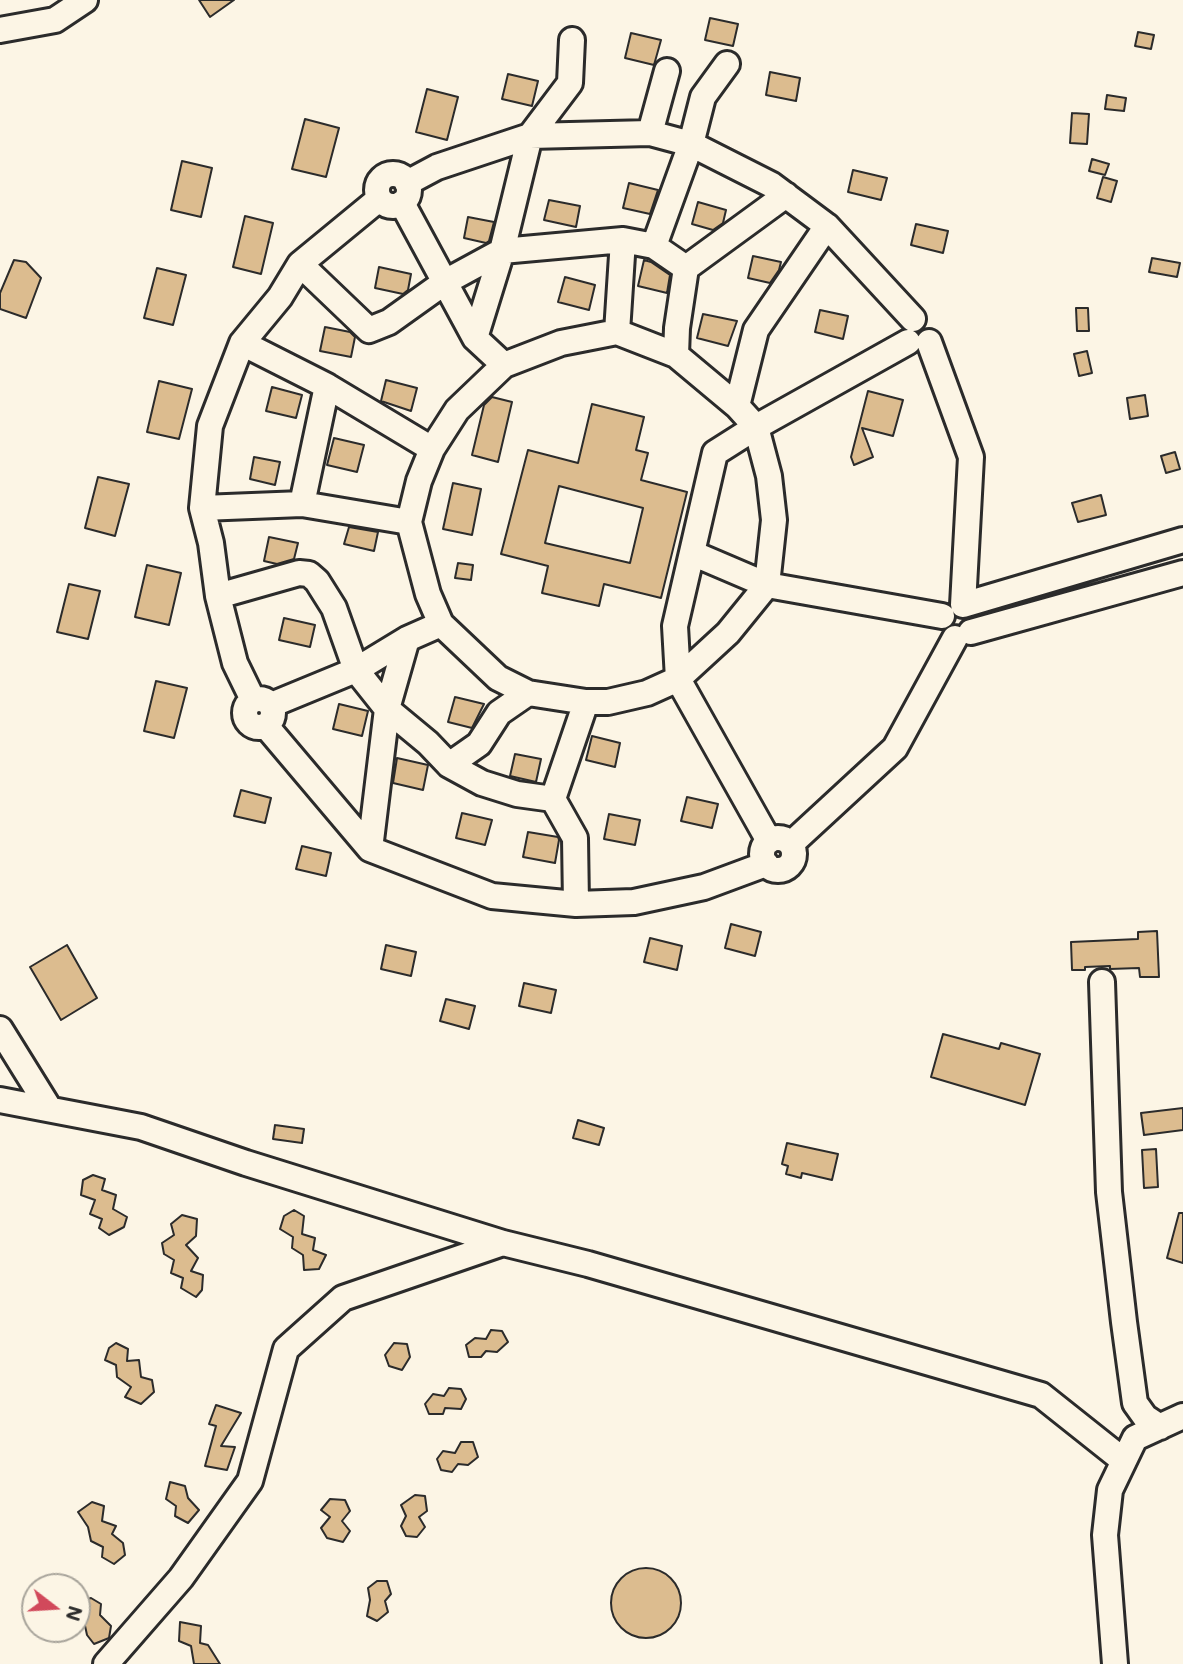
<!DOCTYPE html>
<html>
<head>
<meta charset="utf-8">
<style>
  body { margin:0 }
  #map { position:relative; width:1183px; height:1664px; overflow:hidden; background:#fcf5e5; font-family:Mali,sans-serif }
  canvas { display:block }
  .north { position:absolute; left:21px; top:1573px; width:70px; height:70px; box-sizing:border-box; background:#fcf5e5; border:2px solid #a8a49b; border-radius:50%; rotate:107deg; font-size:19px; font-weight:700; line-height:28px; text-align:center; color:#2b2b2b }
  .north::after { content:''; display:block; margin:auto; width:24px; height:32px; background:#d1495b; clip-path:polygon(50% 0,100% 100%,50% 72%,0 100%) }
</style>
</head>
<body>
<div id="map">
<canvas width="1183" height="1664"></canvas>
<div class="north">N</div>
</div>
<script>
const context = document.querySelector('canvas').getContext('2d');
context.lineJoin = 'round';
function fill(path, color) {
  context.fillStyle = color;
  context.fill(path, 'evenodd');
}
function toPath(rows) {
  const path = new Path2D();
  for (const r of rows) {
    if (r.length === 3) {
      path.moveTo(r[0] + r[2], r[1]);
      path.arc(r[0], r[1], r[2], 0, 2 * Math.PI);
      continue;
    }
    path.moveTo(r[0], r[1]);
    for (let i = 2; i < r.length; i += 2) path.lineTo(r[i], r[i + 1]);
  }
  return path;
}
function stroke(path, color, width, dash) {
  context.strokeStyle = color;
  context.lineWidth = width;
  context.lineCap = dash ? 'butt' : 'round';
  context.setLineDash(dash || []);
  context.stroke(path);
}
const building = toPath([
  [199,0,234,0,210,17,199,0],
  [710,18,738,24,733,46,705,40,710,18],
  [1138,32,1154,35,1151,49,1135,46,1138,32],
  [631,33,661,40,654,65,625,58,631,33],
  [770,72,800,78,796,101,766,95,770,72],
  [508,74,538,81,532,106,502,99,508,74],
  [427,89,458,97,447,140,416,132,427,89],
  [1107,95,1126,98,1124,111,1105,109,1107,95],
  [1072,113,1089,114,1087,144,1070,143,1072,113],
  [305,119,339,128,326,177,292,169,305,119],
  [1092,159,1109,164,1105,175,1089,171,1092,159],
  [182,161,212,168,201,217,171,210,182,161],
  [853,170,887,178,881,200,848,192,853,170],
  [1103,177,1117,181,1111,202,1097,198,1103,177],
  [629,183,658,190,650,214,623,208,629,183],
  [549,200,580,206,576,227,544,220,549,200],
  [698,202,726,210,723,223,713,230,692,224,698,202],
  [245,216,273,223,261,274,233,267,245,216],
  [468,217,494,222,489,241,486,243,464,238,468,217],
  [916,224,948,231,943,253,911,245,916,224],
  [753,256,781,262,779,270,770,283,748,278,753,256],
  [1152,258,1180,263,1177,277,1149,272,1152,258],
  [14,260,26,262,41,278,26,318,0,309,0,293,14,260],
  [644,260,651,262,670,275,667,293,638,286,644,260],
  [379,267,411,274,408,290,403,294,375,288,379,267],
  [157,268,186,275,173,325,144,318,157,268],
  [565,277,595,285,589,310,558,302,565,277],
  [1076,308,1088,308,1089,331,1077,331,1076,308],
  [820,310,848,316,843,339,815,332,820,310],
  [703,314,737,321,728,346,697,338,703,314],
  [325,327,350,332,355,337,351,357,320,351,325,327],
  [1087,351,1092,373,1079,376,1074,354,1087,351],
  [386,380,417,388,411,411,381,401,386,380],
  [159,381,192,389,179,439,147,432,159,381],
  [272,387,302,395,296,418,266,411,272,387],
  [868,391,903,400,893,436,862,428,873,457,854,465,851,457,868,391],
  [1145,395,1148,416,1130,419,1127,398,1145,395],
  [492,397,512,402,498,462,472,455,484,405,492,397],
  [592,404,644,417,636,450,648,453,641,480,687,492,661,598,604,584,599,606,542,593,548,566,501,554,528,450,578,463,592,404],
  [559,486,643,508,630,563,545,543,559,486],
  [334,438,364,445,357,472,327,465,334,438],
  [1175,452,1180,469,1166,473,1161,456,1175,452],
  [254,457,280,462,275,485,250,479,254,457],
  [98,477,129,484,115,536,85,528,98,477],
  [453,483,481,489,472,535,443,529,453,483],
  [1101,495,1106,515,1078,522,1072,503,1101,495],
  [349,527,378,532,374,551,344,544,349,527],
  [269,537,298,543,294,559,277,564,264,561,269,537],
  [458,563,473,565,471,580,455,578,458,563],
  [147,565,181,573,169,625,135,617,147,565],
  [69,584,100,591,88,639,57,632,69,584],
  [284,618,315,625,310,647,279,640,284,618],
  [156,681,187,688,174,738,144,731,156,681],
  [455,697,484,704,472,728,448,722,455,697],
  [339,704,368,711,362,736,333,729,339,704],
  [592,736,620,743,615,767,586,760,592,736],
  [515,754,541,759,536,782,510,776,515,754],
  [397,758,428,765,423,790,393,783,397,758],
  [241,790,271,798,265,823,234,816,241,790],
  [687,797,718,804,712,828,681,821,687,797],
  [462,813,492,820,485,845,456,838,462,813],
  [609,814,640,820,635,845,604,839,609,814],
  [528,832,558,837,559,840,555,863,523,857,528,832],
  [302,846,331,853,326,876,296,869,302,846],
  [731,924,761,932,755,956,725,948,731,924],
  [1157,931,1159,977,1140,977,1139,968,1110,969,1110,966,1085,967,1085,970,1072,970,1071,942,1138,939,1138,932,1157,931],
  [650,938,682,946,677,970,644,962,650,938],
  [67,945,97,998,61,1020,30,967,67,945],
  [386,945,416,952,411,976,381,969,386,945],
  [524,983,556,990,551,1013,519,1006,524,983],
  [446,999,475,1006,469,1029,440,1021,446,999],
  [943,1034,999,1049,1001,1043,1040,1054,1025,1105,931,1077,943,1034],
  [1183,1108,1183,1130,1144,1135,1141,1113,1183,1108],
  [578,1120,604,1128,599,1145,573,1138,578,1120],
  [275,1125,304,1129,302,1143,273,1139,275,1125],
  [787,1143,838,1154,832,1180,802,1173,801,1178,786,1174,788,1166,782,1164,787,1143],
  [1156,1149,1158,1187,1144,1188,1142,1150,1156,1149],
  [93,1175,105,1179,102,1190,116,1195,113,1209,127,1217,124,1227,109,1235,99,1228,102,1219,90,1214,95,1200,81,1195,83,1180,93,1175],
  [294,1210,304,1216,302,1234,315,1238,313,1250,326,1255,319,1269,304,1270,303,1255,292,1248,293,1237,280,1229,284,1216,294,1210],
  [1179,1213,1183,1213,1183,1263,1167,1258,1179,1213],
  [182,1215,197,1219,196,1236,186,1245,198,1258,191,1271,203,1275,202,1290,196,1297,181,1288,183,1278,171,1273,174,1260,164,1254,162,1243,174,1235,171,1224,182,1215],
  [491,1330,502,1331,508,1342,497,1352,486,1351,481,1357,469,1357,466,1345,475,1338,486,1339,491,1330],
  [116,1343,128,1349,127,1361,139,1360,141,1377,152,1380,154,1392,141,1404,125,1397,131,1387,117,1377,116,1365,105,1360,109,1348,116,1343],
  [394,1343,407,1344,410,1357,402,1370,389,1366,385,1355,394,1343],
  [449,1388,461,1389,466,1399,461,1409,445,1408,443,1414,429,1414,425,1404,433,1394,444,1396,449,1388],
  [216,1405,241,1413,221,1446,235,1447,227,1470,205,1466,216,1426,209,1424,216,1405],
  [461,1442,473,1442,478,1457,468,1465,458,1464,452,1472,441,1470,437,1459,443,1451,455,1453,461,1442],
  [170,1482,185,1486,188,1498,199,1510,188,1523,175,1516,176,1506,166,1499,170,1482],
  [415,1495,425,1496,427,1511,419,1517,425,1527,417,1537,406,1536,401,1526,406,1516,401,1505,415,1495],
  [330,1499,345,1500,350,1511,342,1521,350,1531,343,1542,327,1538,321,1528,330,1517,321,1510,330,1499],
  [92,1502,104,1506,102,1521,116,1526,112,1534,123,1543,125,1555,114,1564,102,1557,103,1547,91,1541,88,1527,78,1512,92,1502],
  [646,1603,35],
  [377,1581,387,1581,391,1594,385,1601,388,1612,377,1621,367,1616,370,1600,368,1588,377,1581],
  [91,1598,101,1604,100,1615,111,1626,109,1638,94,1644,87,1635,84,1621,78,1619,78,1602,91,1598],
  [180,1622,201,1626,200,1643,208,1645,220,1664,194,1664,191,1646,179,1641,180,1622]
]);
fill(building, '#dcbc8f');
stroke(building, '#2b2b2b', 2);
const minor = toPath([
  [0,30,55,20,85,0],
  [650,133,667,71],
  [393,190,16],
  [407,183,437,167,530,136,650,133,691,144,772,185,827,226,913,319],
  [402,203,475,338,504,365],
  [654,246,691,144,703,97,727,64],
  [300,264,369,330,389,322,445,282,502,251,623,240,654,246,686,268],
  [617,332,676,355,737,406,756,427,769,476,774,520,767,585,728,633,678,679,647,693,608,702,586,702,528,693,498,678,441,624,428,594,409,522,419,481,432,449,457,410,504,365,561,343,617,332],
  [617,332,623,240],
  [475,338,502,251,530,136,570,83,572,40],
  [929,342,971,457,963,605,1183,540],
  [242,343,327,386,432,449],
  [676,355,677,328,686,268,786,195],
  [737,406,756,330,827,226],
  [302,504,409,522],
  [202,508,302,504,327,386],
  [692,553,767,585,942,616],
  [218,596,299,573,309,574,317,581,334,608,356,670,387,709,407,639],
  [971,632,1183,573],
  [259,713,14],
  [253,700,235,663,218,596,211,543,202,508,210,426,242,343,280,297,300,264,379,199],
  [271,705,356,670,407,639,441,624],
  [387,709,428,743,449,765,479,744,499,713,528,693],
  [266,726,370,849,492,896,576,904,634,902,704,887,766,864],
  [449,765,482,783,517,794,553,799,586,702],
  [553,799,575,838,576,904],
  [778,854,16],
  [769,841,678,679,675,626,715,453,756,427,908,342],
  [791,844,895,748,955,638],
  [370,849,387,709],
  [1102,982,1109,1192,1124,1322,1135,1403,1145,1417,1160,1427],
  [0,1029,49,1108],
  [0,1100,141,1127,246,1163,503,1243,588,1264,1041,1395,1124,1461],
  [106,1664,181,1578,250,1481,286,1349,343,1298,503,1243],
  [1115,1664,1105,1535,1110,1490,1135,1438,1183,1416]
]);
stroke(minor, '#2b2b2b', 30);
stroke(minor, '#fcf5e5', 24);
</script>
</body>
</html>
